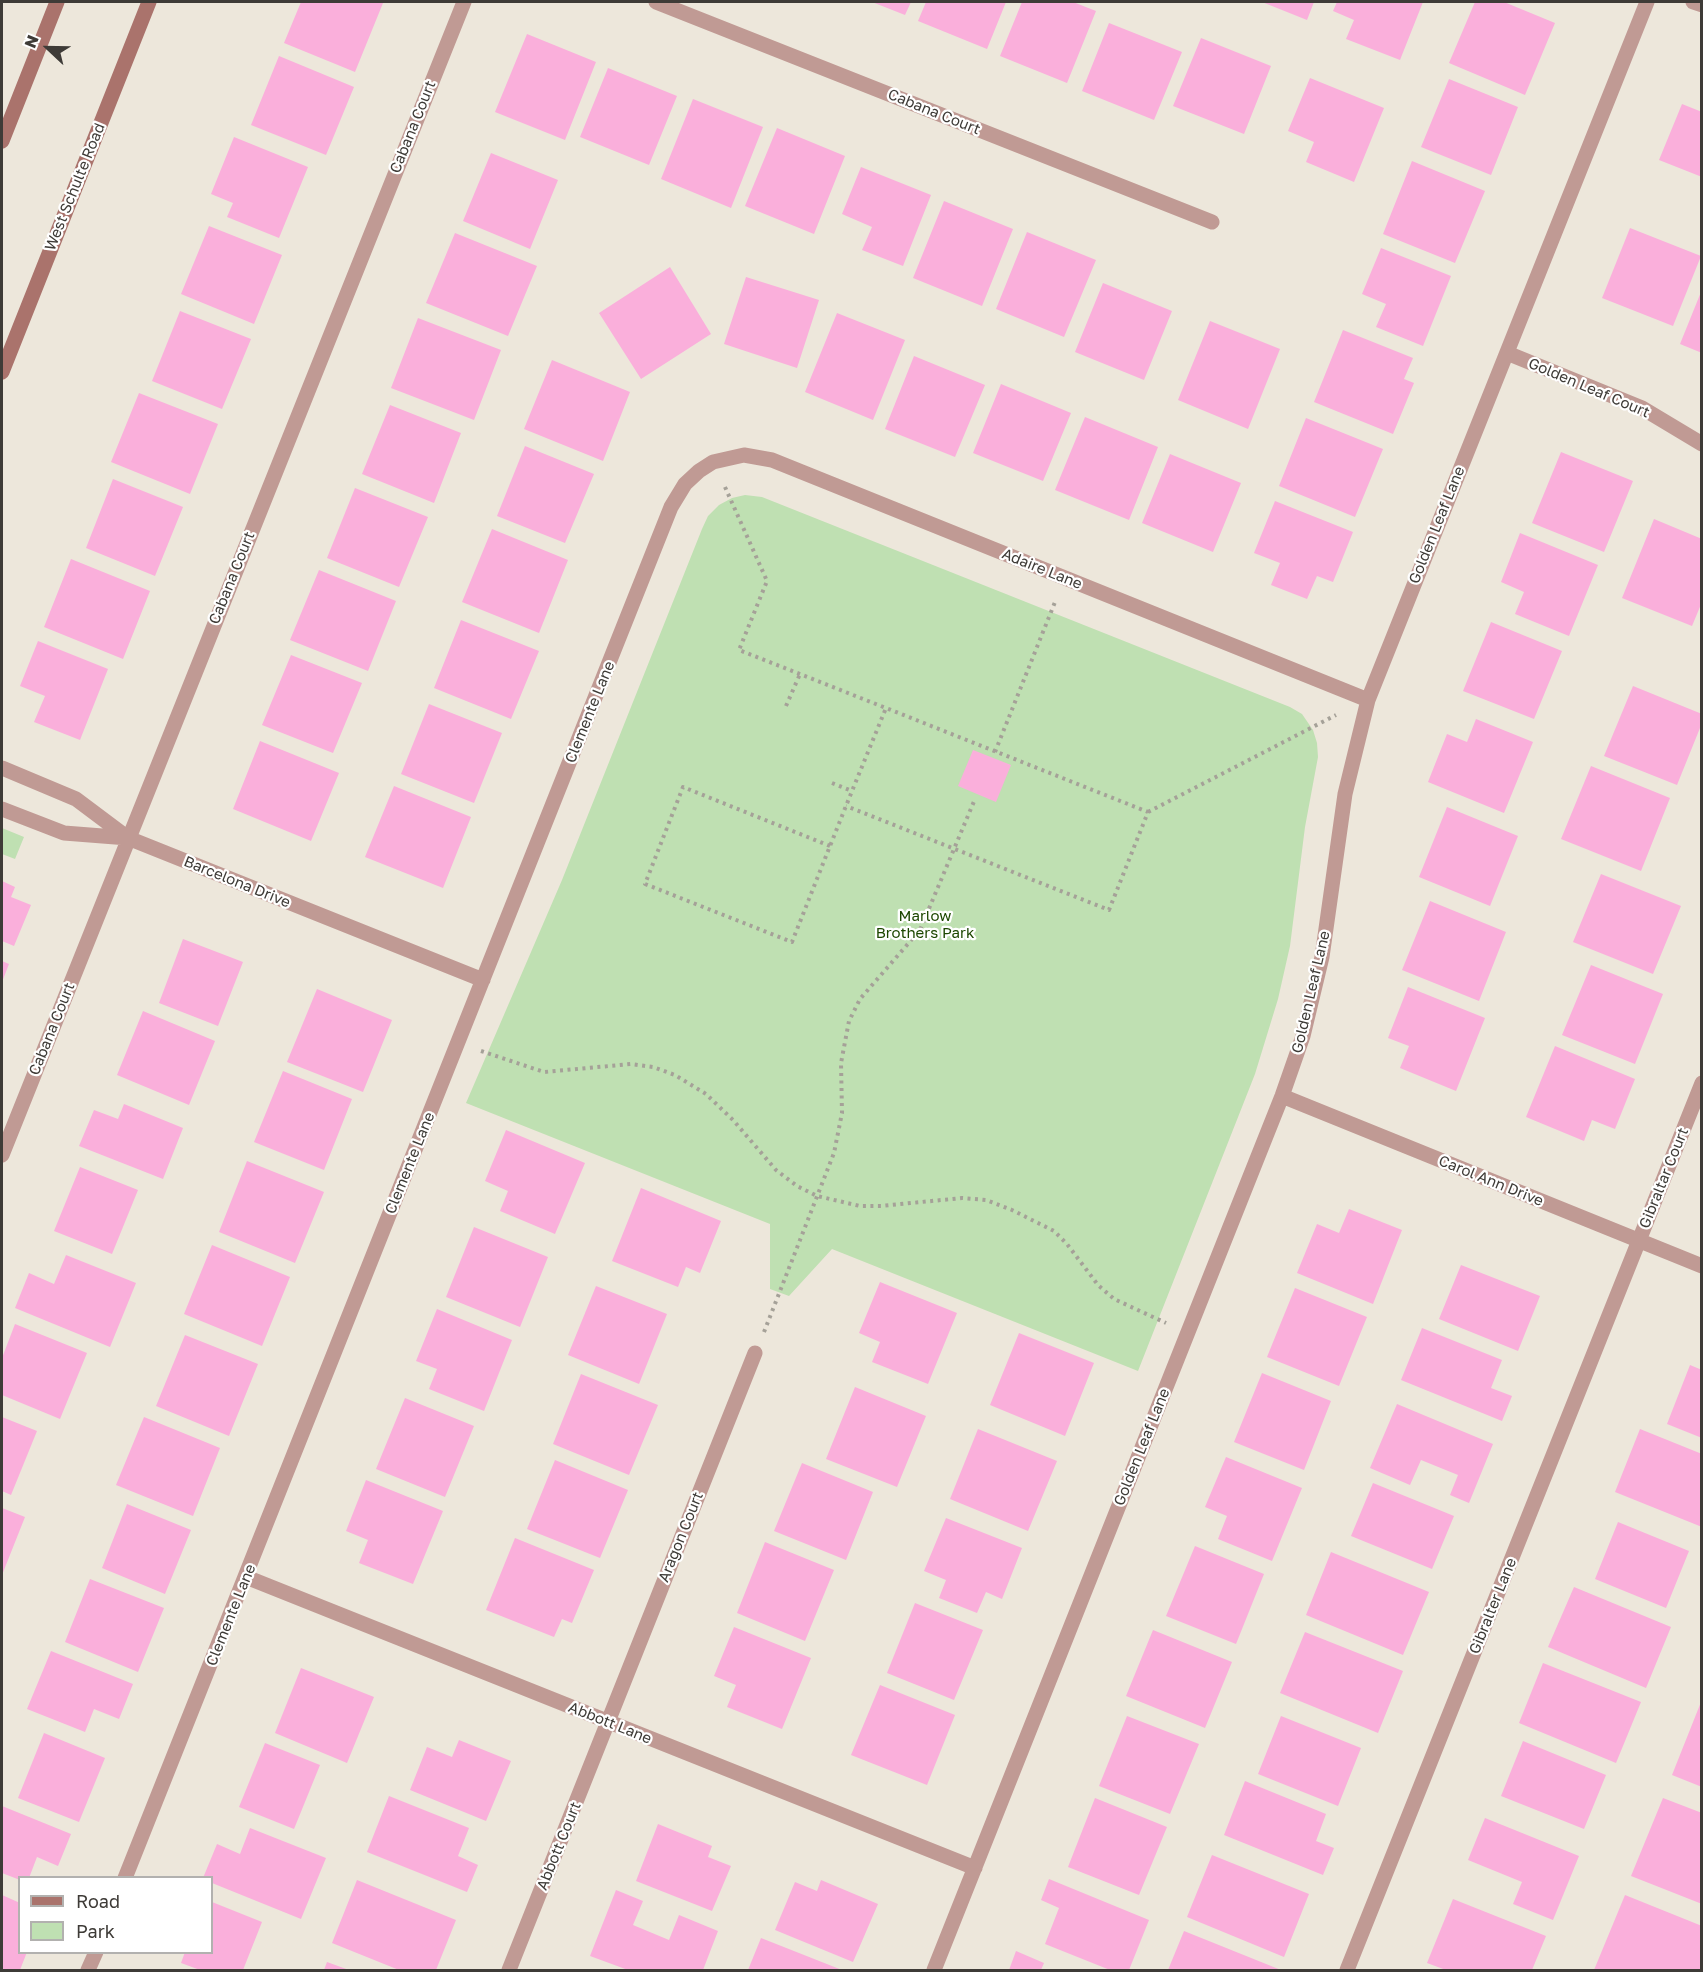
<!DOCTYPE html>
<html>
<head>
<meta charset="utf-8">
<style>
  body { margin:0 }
  #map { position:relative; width:1703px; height:1972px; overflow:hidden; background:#ede7db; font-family:"Golos Text",sans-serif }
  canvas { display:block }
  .frame { position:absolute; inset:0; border:3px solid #3e3b37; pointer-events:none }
  .legend { position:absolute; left:18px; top:1876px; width:195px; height:78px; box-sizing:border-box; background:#fff; border:2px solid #b2b1af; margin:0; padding:8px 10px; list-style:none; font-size:18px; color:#3e3b37 }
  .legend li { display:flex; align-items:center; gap:12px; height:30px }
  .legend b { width:30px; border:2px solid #b2b1af }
  .north { position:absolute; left:18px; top:18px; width:60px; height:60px; -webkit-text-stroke:4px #fff; paint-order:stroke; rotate:292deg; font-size:16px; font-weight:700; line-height:24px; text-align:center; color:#3e3b37 }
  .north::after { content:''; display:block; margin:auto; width:21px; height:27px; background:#3e3b37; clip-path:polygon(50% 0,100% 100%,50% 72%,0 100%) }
</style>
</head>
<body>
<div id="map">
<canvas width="1703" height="1972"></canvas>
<div class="frame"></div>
<ul class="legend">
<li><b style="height:8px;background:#aa736c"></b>Road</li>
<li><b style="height:16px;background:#bfe0b2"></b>Park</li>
</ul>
<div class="north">N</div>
</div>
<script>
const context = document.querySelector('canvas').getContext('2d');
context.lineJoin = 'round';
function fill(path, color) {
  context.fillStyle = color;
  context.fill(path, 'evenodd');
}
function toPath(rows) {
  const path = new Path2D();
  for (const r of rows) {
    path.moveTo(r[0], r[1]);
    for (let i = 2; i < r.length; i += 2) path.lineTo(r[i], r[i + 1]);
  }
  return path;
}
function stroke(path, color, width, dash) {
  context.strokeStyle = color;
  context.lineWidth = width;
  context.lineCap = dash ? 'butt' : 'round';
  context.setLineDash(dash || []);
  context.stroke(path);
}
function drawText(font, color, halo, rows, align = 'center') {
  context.font = font + ' "Golos Text",sans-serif';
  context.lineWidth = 4.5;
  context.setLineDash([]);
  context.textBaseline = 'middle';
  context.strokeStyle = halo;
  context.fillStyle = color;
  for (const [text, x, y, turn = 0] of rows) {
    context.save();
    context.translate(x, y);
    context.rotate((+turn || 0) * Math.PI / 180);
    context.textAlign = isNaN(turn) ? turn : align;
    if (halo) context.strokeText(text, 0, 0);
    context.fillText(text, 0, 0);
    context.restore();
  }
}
fill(toPath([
  [745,495,762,497,1290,707,1302,714,1313,730,1317,743,1318,757,1305,827,1290,946,1278,999,1255,1074,1138,1371,832,1249,789,1296,770,1289,770,1224,466,1103,562,880,702,529,708,516,719,505,732,498],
  [2,828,24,837,15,859,2,854]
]), '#bfe0b2');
fill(toPath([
  [301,2,383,3,355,72,284,43],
  [872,2,911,2,905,15],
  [926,2,1006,2,987,49,918,21],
  [1022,2,1073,2,1096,11,1067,83,1000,56],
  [1262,2,1314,2,1307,20],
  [1337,2,1423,2,1400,60,1346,39,1354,20,1333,11],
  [1475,2,1504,2,1555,23,1525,95,1449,63],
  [1109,23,1182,52,1154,120,1082,91],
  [527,34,596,62,565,140,495,112],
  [1201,38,1271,66,1244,134,1173,106],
  [279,56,354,87,326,155,251,125],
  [608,68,677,96,649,165,580,137],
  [1310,78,1384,108,1354,182,1306,162,1314,142,1288,131],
  [1449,79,1518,107,1491,175,1421,147],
  [693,99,763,127,731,208,661,179],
  [1682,104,1702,112,1702,177,1659,160],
  [777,128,845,156,814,234,745,206],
  [234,137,308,167,279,238,227,217,233,203,211,194],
  [491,153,558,180,530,249,463,221],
  [1412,161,1485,191,1455,263,1383,234],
  [861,167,931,195,903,266,862,250,872,227,842,214],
  [944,201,1013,229,982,306,913,278],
  [209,226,282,255,254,324,181,294],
  [1630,228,1701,256,1673,326,1602,298],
  [1027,232,1096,260,1064,337,996,309],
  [455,233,537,266,508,336,426,303],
  [1381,248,1451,276,1423,346,1376,327,1386,304,1362,294],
  [670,267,711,334,641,379,599,313],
  [746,277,819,300,797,368,724,344],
  [1103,283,1172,311,1144,380,1075,352],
  [1701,292,1702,292,1702,353,1680,344],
  [180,311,251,339,222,409,152,381],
  [837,313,905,340,873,420,805,392],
  [418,318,501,350,474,420,391,388],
  [1210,321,1280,349,1248,429,1178,400],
  [1343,330,1413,358,1404,379,1414,383,1393,434,1314,402],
  [914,356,985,385,955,457,885,429],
  [552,360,630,392,603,461,524,429],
  [1001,384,1071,413,1043,481,973,453],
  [139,393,218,424,190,494,111,462],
  [390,405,461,433,434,503,362,474],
  [1085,417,1158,447,1129,520,1055,490],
  [1306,418,1383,449,1355,517,1279,486],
  [525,446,594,474,565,543,497,516],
  [1561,452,1633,481,1604,552,1532,523],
  [1170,454,1241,483,1213,552,1142,523],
  [113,479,183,507,155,576,86,548],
  [355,488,428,517,399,587,327,558],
  [1275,501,1353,532,1333,582,1317,576,1307,599,1271,585,1280,563,1254,553],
  [1654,519,1702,539,1702,602,1692,626,1622,598],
  [492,529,568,560,539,633,462,602],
  [1520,533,1598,565,1569,636,1515,614,1524,592,1501,582],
  [71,559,150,591,123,659,44,627],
  [319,570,396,601,368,671,290,640],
  [461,620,539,651,511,719,434,688],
  [1491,622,1562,651,1534,719,1463,691],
  [38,641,108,669,80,740,34,722,45,696,20,686],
  [291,655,362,683,333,753,262,725],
  [1633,686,1702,714,1702,723,1677,785,1604,756],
  [429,704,502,733,474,803,401,774],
  [1476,719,1533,742,1504,813,1428,782,1447,734,1467,742],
  [260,741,339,773,311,841,233,809],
  [973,750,1011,765,996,802,958,786],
  [1591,766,1670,798,1641,871,1561,839],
  [394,786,471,817,443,888,365,857],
  [1447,807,1518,836,1490,906,1419,877],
  [1601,874,1681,906,1653,974,1573,942],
  [2,881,15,887,11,897,31,905,14,946,2,941],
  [1430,901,1506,932,1479,1001,1402,970],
  [183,939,243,962,218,1026,159,1003],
  [2,961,9,964,2,982],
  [1591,965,1663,994,1635,1064,1562,1035],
  [1408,987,1485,1018,1456,1091,1400,1068,1409,1046,1388,1038],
  [317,989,392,1020,363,1092,287,1062],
  [143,1011,215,1041,189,1105,117,1075],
  [1555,1046,1635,1079,1615,1129,1592,1120,1584,1141,1526,1117],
  [283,1071,352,1099,324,1170,254,1142],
  [124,1104,183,1128,163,1179,79,1146,94,1110,118,1119],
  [506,1130,585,1163,555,1234,500,1211,508,1191,485,1181],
  [247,1161,324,1192,295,1263,219,1232],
  [80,1167,138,1190,112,1254,54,1231],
  [641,1188,721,1221,700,1273,686,1267,678,1287,612,1261],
  [1349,1209,1402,1230,1373,1304,1297,1273,1317,1224,1339,1233],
  [474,1227,548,1257,520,1327,446,1297],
  [212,1245,290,1277,262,1346,184,1314],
  [66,1255,136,1283,110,1347,15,1308,29,1273,54,1284],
  [1461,1265,1540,1296,1518,1351,1439,1319],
  [880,1282,957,1313,928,1384,872,1362,880,1342,859,1333],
  [596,1286,667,1314,639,1384,568,1355],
  [1295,1288,1367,1317,1339,1386,1267,1357],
  [437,1309,512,1340,484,1411,429,1389,437,1369,416,1361],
  [15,1324,87,1353,60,1419,2,1395,2,1358],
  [1422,1328,1502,1360,1491,1388,1512,1396,1502,1421,1401,1380],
  [1019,1333,1094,1363,1065,1436,990,1405],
  [185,1335,258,1364,229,1436,156,1406],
  [1690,1365,1702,1370,1702,1438,1667,1424],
  [1262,1373,1331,1401,1304,1470,1234,1442],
  [581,1374,658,1405,629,1475,553,1444],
  [855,1387,926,1416,897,1487,826,1459],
  [405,1398,474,1426,445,1497,376,1469],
  [1397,1404,1493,1444,1469,1503,1450,1495,1458,1475,1421,1460,1410,1485,1370,1468],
  [2,1417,37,1431,11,1495,2,1491],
  [144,1417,220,1448,193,1516,116,1485],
  [978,1429,1057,1461,1028,1531,950,1499],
  [1640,1429,1702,1454,1702,1527,1615,1492],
  [1226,1457,1302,1488,1272,1561,1218,1539,1227,1516,1205,1507],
  [555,1460,628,1490,600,1558,527,1529],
  [802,1463,873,1492,846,1560,774,1531],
  [366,1480,443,1511,413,1584,359,1563,368,1540,346,1531],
  [1373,1483,1454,1516,1432,1569,1351,1536],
  [127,1504,191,1530,165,1594,102,1568],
  [2,1508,25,1517,2,1575],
  [946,1518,1022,1548,1002,1599,986,1592,977,1613,939,1598,946,1580,924,1571],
  [1618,1522,1689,1551,1666,1608,1595,1579],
  [515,1538,594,1570,572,1623,562,1619,554,1637,486,1610],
  [765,1542,834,1570,805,1641,737,1613],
  [1195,1546,1264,1574,1236,1644,1166,1616],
  [1331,1552,1429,1592,1403,1655,1306,1615],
  [90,1579,164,1608,138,1672,65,1642],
  [1574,1587,1671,1627,1646,1688,1548,1647],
  [915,1603,983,1630,954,1700,887,1673],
  [734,1627,811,1658,782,1729,727,1707,736,1685,714,1676],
  [1153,1630,1232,1662,1205,1728,1126,1696],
  [1305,1632,1403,1671,1378,1733,1280,1693],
  [51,1651,133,1684,119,1719,94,1709,85,1732,27,1709],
  [1543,1663,1641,1702,1616,1763,1519,1723],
  [301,1668,374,1697,347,1763,275,1733],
  [880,1685,955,1715,927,1785,851,1755],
  [1701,1702,1702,1702,1702,1787,1672,1775],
  [1127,1716,1199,1744,1170,1814,1099,1786],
  [1281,1716,1361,1748,1338,1806,1258,1774],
  [44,1733,105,1758,79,1822,18,1798],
  [459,1740,511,1761,486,1821,410,1790,427,1747,452,1757],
  [1523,1741,1606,1775,1584,1829,1501,1796],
  [265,1743,320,1765,294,1829,239,1807],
  [1245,1781,1326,1814,1316,1841,1334,1848,1323,1875,1224,1835],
  [389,1796,469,1828,458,1856,478,1865,467,1892,367,1852],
  [1095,1798,1167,1827,1139,1895,1068,1867],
  [1663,1798,1702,1813,1702,1904,1631,1876],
  [2,1806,71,1834,58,1866,37,1857,29,1878,20,1878,20,1880,2,1873],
  [1485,1818,1579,1856,1553,1920,1513,1904,1522,1882,1468,1860],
  [658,1824,712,1846,708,1857,731,1866,712,1911,636,1881],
  [250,1828,326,1858,301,1919,212,1883,212,1878,203,1878,217,1844,240,1854],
  [1212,1855,1309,1894,1284,1957,1187,1917],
  [1049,1879,1149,1920,1129,1970,1110,1970,1045,1944,1059,1908,1041,1900],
  [357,1880,456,1920,436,1970,399,1970,332,1943],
  [821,1880,878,1904,853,1962,775,1930,795,1882,817,1891],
  [616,1890,643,1901,633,1925,669,1940,679,1915,718,1931,703,1970,628,1970,590,1956],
  [2,1895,20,1903,20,1952,27,1952,20,1970,2,1969],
  [1625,1895,1702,1926,1702,1970,1594,1970],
  [1453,1899,1546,1936,1532,1970,1446,1970,1427,1963],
  [212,1902,262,1922,243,1970,200,1970,181,1963,185,1952,212,1952],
  [1184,1931,1281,1970,1168,1970],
  [761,1938,842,1970,748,1970],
  [1016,1951,1044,1963,1041,1970,1009,1970],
  [327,1962,349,1970,324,1970]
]), '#faafdb');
stroke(toPath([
  [725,487,767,581,739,650,886,708],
  [786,706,800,674],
  [995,752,1055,602],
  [832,783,852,791],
  [1148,812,1336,715],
  [830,846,683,787,645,884,792,942,830,846,852,791,886,708,1148,812,1109,910,846,806],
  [481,1051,544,1072,631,1064,653,1067,675,1075,706,1094,733,1120,776,1170,797,1186,817,1196,860,1206,881,1206,962,1198,986,1200,1012,1210,1054,1231,1067,1244,1098,1285,1114,1299,1166,1323],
  [764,1332,834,1153,842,1113,841,1063,849,1021,860,999,920,930,975,799]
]), '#a5a198', 4, [3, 4.5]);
stroke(toPath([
  [656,2,1212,222],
  [1693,2,1702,5],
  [1507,353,1642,408,1702,444],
  [2,768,76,799,128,838,483,980],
  [2,809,64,833,128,838],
  [1282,1096,1702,1266],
  [2,1155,464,2],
  [246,1577,975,1868],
  [125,1878,671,507,685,484,699,471,713,462,744,455,772,460,1368,700],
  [88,1970,96,1952],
  [509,1970,755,1353],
  [934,1970,1282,1096,1303,1036,1322,957,1345,794,1368,700,1647,2],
  [1347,1970,1702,1083]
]), '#c09a94', 15);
stroke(toPath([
  [2,141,57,2],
  [2,372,149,2]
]), '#aa736c', 15);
drawText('15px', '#3e3b37', '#fff', [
  ["Cabana Court",934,112,22],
  ["Cabana Court",413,127,-68],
  ["West Schulte Road",75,187,-68],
  ["Golden Leaf Court",1589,388,23],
  ["Golden Leaf Lane",1437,525,-68],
  ["Adaire Lane",1042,569,22],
  ["Cabana Court",232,578,-68],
  ["Clemente Lane",590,712,-68],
  ["Barcelona Drive",237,882,22],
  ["Golden Leaf Lane",1311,992,-77],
  ["Cabana Court",52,1029,-68],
  ["Clemente Lane",410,1163,-68],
  ["Gibraltar Court",1664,1178,-68],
  ["Carol Ann Drive",1491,1181,22],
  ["Golden Leaf Lane",1142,1447,-68],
  ["Aragon Court",681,1537,-68],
  ["Gibralter Lane",1493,1606,-68],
  ["Clemente Lane",231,1615,-68],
  ["Abbott Lane",610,1723,22],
  ["Abbott Court",559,1846,-68]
]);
drawText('15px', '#1c4700', '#fff', [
  ["Marlow",925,916],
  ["Brothers Park",925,933]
]);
</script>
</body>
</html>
